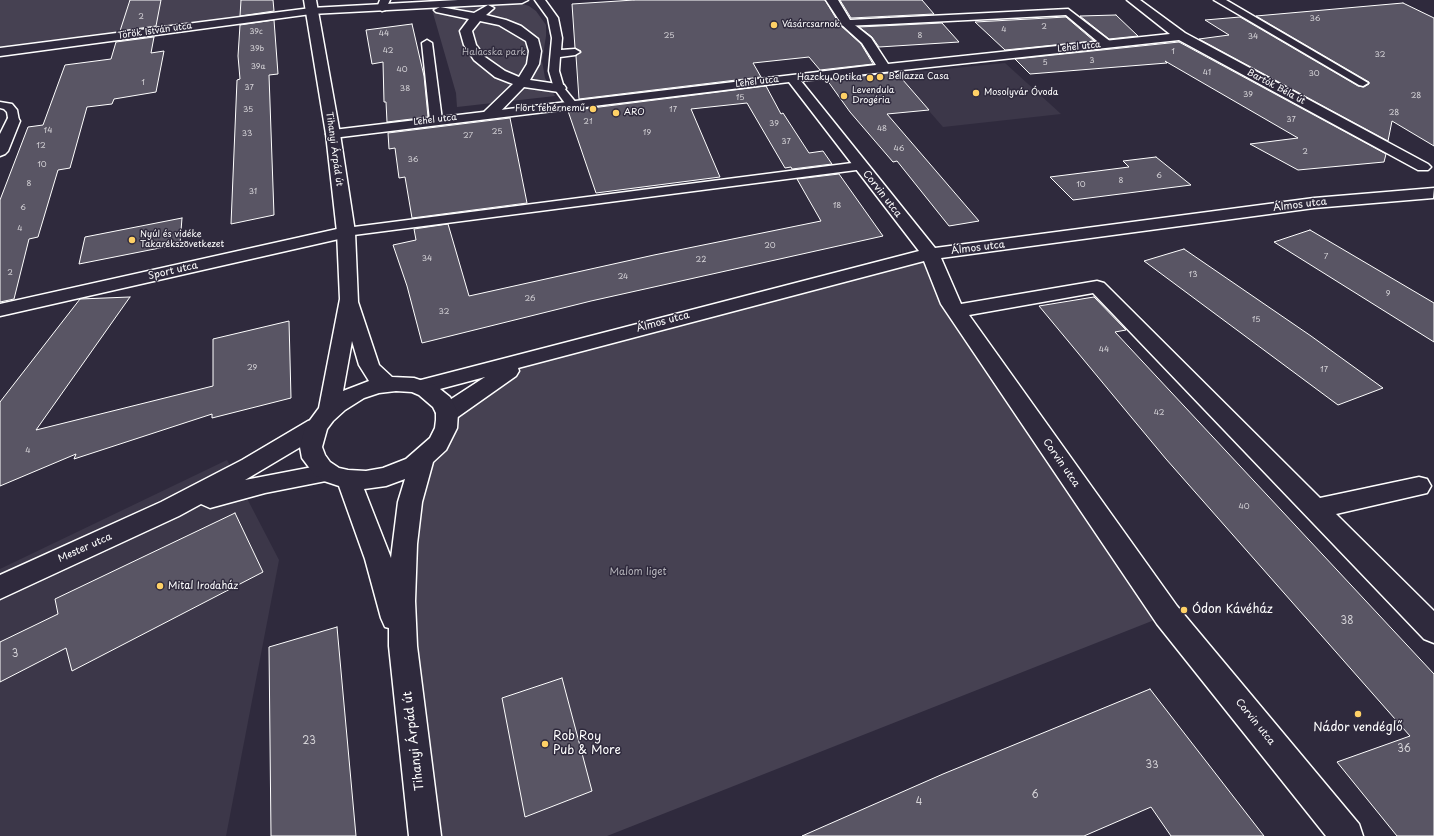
<!DOCTYPE html>
<html>
<head>
<meta charset="utf-8">
<style>
  body { margin:0 }
  canvas { display:block; background:#2f2a3d }
</style>
</head>
<body>
<canvas width="1434" height="836"></canvas>
<script>
const context = document.querySelector('canvas').getContext('2d');
context.lineJoin = 'round';
function fill(path, color) {
  context.fillStyle = color;
  context.fill(path, 'evenodd');
}
function toPath(rows) {
  const path = new Path2D();
  for (const r of rows) {
    path.moveTo(r[0], r[1]);
    for (let i = 2; i < r.length; i += 2) path.lineTo(r[i], r[i + 1]);
  }
  return path;
}
function stroke(path, color, width, dash) {
  context.strokeStyle = color;
  context.lineWidth = width;
  context.lineCap = dash ? 'butt' : 'round';
  context.setLineDash(dash || []);
  context.stroke(path);
}
function drawText(font, color, halo, rows, align = 'center') {
  context.font = font + ' "Playpen Sans",sans-serif';
  context.lineWidth = 3;
  context.setLineDash([]);
  context.textBaseline = 'middle';
  context.strokeStyle = halo;
  context.fillStyle = color;
  for (const [text, x, y, turn = 0] of rows) {
    context.save();
    context.translate(x, y);
    context.rotate((+turn || 0) * Math.PI / 180);
    context.textAlign = isNaN(turn) ? turn : align;
    if (halo) context.strokeText(text, 0, 0);
    context.fillText(text, 0, 0);
    context.restore();
  }
}
fill(toPath([
  [1005,63,1061,114,943,127,897,74],
  [227,460,279,560,226,836,0,836,0,569]
]), '#3c3749');
fill(toPath([
  [0,0,241,0,241,5,274,1,273,12,0,49],
  [523,4,529,6,536,11,546,25,546,36,542,61,545,78,555,96,457,107,456,93,433,13,434,10],
  [930,254,951,304,1167,615,607,836,425,836,402,601,431,452,447,420,510,370]
]), '#464152');
const building = toPath([
  [130,0,161,0,156,26,120,31,130,0],
  [241,0,273,0,274,11,240,16,241,0],
  [634,0,825,0,840,25,861,44,873,64,820,70,809,57,753,63,761,77,579,99,576,56,581,51,575,48,572,4,634,0],
  [840,0,922,0,934,14,851,18,840,0],
  [1403,3,1434,18,1434,146,1392,121,1388,141,1199,39,1229,35,1205,20,1240,17,1358,86,1364,87,1369,84,1369,82,1256,16,1403,3],
  [1116,15,1138,36,1109,39,1080,16,1116,15],
  [1066,17,1094,41,1005,50,975,22,1066,17],
  [274,20,278,74,269,75,274,215,231,224,237,80,240,79,238,56,240,25,274,20],
  [942,23,959,42,879,47,872,37,859,27,942,23],
  [412,24,424,76,428,117,387,122,386,102,384,102,383,62,372,64,366,30,412,24],
  [154,37,151,53,164,51,156,92,114,99,112,104,87,107,70,168,58,170,38,237,29,239,14,299,0,302,0,200,28,127,43,125,65,65,111,59,116,42,154,37],
  [1179,42,1386,154,1384,162,1298,170,1250,144,1298,138,1165,61,1167,63,1030,74,1015,59,1179,42],
  [896,72,929,110,887,114,979,221,949,226,897,161,893,162,850,112,827,80,896,72],
  [766,86,781,114,783,113,809,153,823,151,832,164,792,169,791,167,785,168,747,103,691,109,720,177,596,193,568,111,766,86],
  [510,118,527,203,412,218,405,177,399,178,395,148,389,149,388,133,510,118],
  [1156,157,1191,185,1073,200,1050,177,1129,167,1123,161,1156,157],
  [839,174,883,236,591,301,422,343,407,286,393,245,416,240,414,229,448,224,469,296,654,255,821,221,797,179,839,174],
  [182,218,180,244,79,264,85,237,182,218],
  [1310,230,1434,303,1434,342,1274,242,1310,230],
  [1184,249,1311,336,1383,388,1338,405,1144,261,1184,249],
  [130,297,36,430,213,386,213,339,289,321,291,398,212,418,212,414,74,459,76,454,0,486,0,402,80,299,130,297],
  [1094,297,1126,330,1115,332,1434,674,1434,836,1397,836,1337,762,1410,736,1166,459,1039,306,1094,297],
  [235,513,263,572,72,671,66,648,0,682,0,642,58,614,55,599,235,513],
  [337,627,356,836,271,836,269,647,337,627],
  [562,678,592,791,525,817,502,698,562,678],
  [1150,689,1264,836,1171,836,1151,807,1084,836,802,836,943,774,1150,689]
]);
fill(building, '#595564');
stroke(building, '#fff', 1);
const service = toPath([
  [380,0,390,0,385,10,382,11,377,8,380,0],
  [535,0,545,0,558,18,562,38,561,50,575,49,580,52,575,55,560,57,559,71,564,88,577,104,575,106,567,106,554,88,549,71,552,38,548,18,535,0],
  [1214,0,1226,0,1368,83,1363,86,1359,85,1214,0],
  [1068,9,1111,42,1112,44,1111,46,1103,46,1066,15,889,24,884,21,889,18,1068,9],
  [427,40,432,43,442,120,436,123,430,120,422,43,427,40],
  [0,102,12,104,17,110,19,121,17,123,9,123,7,112,4,109,0,108,0,102],
  [860,162,864,163,866,166,864,169,346,236,341,235,339,232,341,229,346,228,860,162]
]);
const pedestrian = toPath([
  [826,0,838,0,850,20,889,18,895,21,889,24,843,26,826,0],
  [488,5,494,8,486,15,506,20,521,26,538,39,541,51,539,64,530,80,564,85,566,88,564,91,559,92,524,87,495,117,485,117,483,114,485,111,513,84,495,77,474,60,464,45,460,31,469,19,436,12,434,10,440,7,474,13,488,5],
  [480,21,499,25,526,41,529,51,527,64,519,77,505,71,485,57,476,45,472,31,480,21]
]);
const minor = toPath([
  [458,0,528,0,522,3,311,14,0,56,0,48,311,8,458,0],
  [1127,0,1140,0,1185,33,1428,164,1431,167,1428,170,1418,170,1179,40,801,81,935,248,1314,198,1434,188,1433,198,1314,208,941,258,961,304,1097,281,1104,283,1320,498,1419,477,1427,479,1431,486,1427,493,1336,514,1434,611,1434,643,1424,639,1093,293,969,315,1177,606,1359,824,1363,836,1326,836,1157,624,941,304,924,261,518,368,519,371,516,376,455,419,447,421,439,419,436,413,439,407,485,377,421,394,414,392,410,387,414,382,421,380,919,251,789,82,333,138,328,137,326,134,328,131,333,130,876,65,862,43,841,24,847,20,851,22,871,38,888,64,1170,34,1127,0],
  [13,117,18,118,20,121,8,151,5,154,0,156,0,134,8,118,13,117],
  [346,227,352,228,355,232,352,236,0,316,0,304,346,227],
  [316,419,324,421,327,427,324,433,245,480,328,464,336,467,340,473,336,479,265,493,210,508,201,504,179,516,0,599,0,575,161,502,242,460,308,421,316,419]
]);
const tertiary = toPath([
  [304,0,316,0,340,134,355,232,358,302,379,365,392,377,414,378,435,385,450,397,458,413,457,428,446,450,433,462,422,502,417,544,415,601,417,646,441,836,409,836,389,646,389,628,385,627,381,618,365,559,339,486,324,481,314,474,302,458,300,447,305,427,319,408,340,299,337,232,326,134,304,0],
  [352,341,359,365,369,381,343,391,352,341],
  [396,391,412,392,419,395,433,407,436,413,436,420,435,428,430,438,406,459,383,468,366,471,348,470,339,468,330,462,325,455,322,447,327,429,333,421,345,410,364,398,379,393,396,391],
  [405,479,398,502,391,558,364,489,386,486,405,479]
]);
stroke(service, '#fff', 3);
stroke(pedestrian, '#fff', 3);
stroke(minor, '#fff', 3);
stroke(tertiary, '#fff', 3);
fill(service, '#2f2a3d');
fill(pedestrian, '#2f2a3d');
fill(minor, '#2f2a3d');
fill(tertiary, '#2f2a3d');
for (const [x, y, r, color] of [
  [774,25,4,"#ffd166"],
  [880,77,4,"#ffd166"],
  [870,78,4,"#ffd166"],
  [976,93,4,"#ffd166"],
  [844,96,4,"#ffd166"],
  [593,109,4,"#ffd166"],
  [616,113,4,"#ffd166"],
  [132,240,4,"#ffd166"],
  [160,586,4,"#ffd166"],
  [1184,610,4,"#ffd166"],
  [1358,714,4,"#ffd166"],
  [545,744,4,"#ffd166"]
]) {
  const dot = new Path2D();
  dot.arc(x, y, r, 0, 2 * Math.PI);
  context.fillStyle = color;
  context.fill(dot);
  stroke(dot, '#2f2a3d', 1.5);
}
drawText('8px', '#d6d4d8', null, [
  ["2",141,17],
  ["36",1315,19],
  ["2",1044,27],
  ["4",1004,30],
  ["39c",256,32],
  ["44",384,34],
  ["25",669,36],
  ["8",920,36],
  ["34",1253,37],
  ["39b",257,49],
  ["42",388,51],
  ["1",1173,52],
  ["32",1380,55],
  ["3",1092,61],
  ["5",1045,63],
  ["39a",258,67],
  ["40",402,70],
  ["41",1207,73],
  ["30",1314,74],
  ["1",143,83],
  ["37",249,88],
  ["38",405,89],
  ["39",1248,95],
  ["28",1416,96],
  ["15",740,98],
  ["35",248,110],
  ["17",673,110],
  ["28",1394,113],
  ["37",1291,120],
  ["21",588,122],
  ["39",774,124],
  ["48",882,129],
  ["14",48,131],
  ["25",497,132],
  ["19",647,133],
  ["33",247,134],
  ["27",468,136],
  ["37",786,142],
  ["12",41,146],
  ["46",899,149],
  ["2",1305,152],
  ["36",413,160],
  ["10",42,165],
  ["6",1159,176],
  ["8",1121,181],
  ["8",29,184],
  ["10",1081,185],
  ["31",253,192],
  ["18",837,206],
  ["6",23,208],
  ["4",20,229],
  ["20",770,246],
  ["7",1326,257],
  ["34",427,259],
  ["22",701,260],
  ["2",10,273],
  ["13",1193,275],
  ["24",623,277],
  ["9",1388,294],
  ["26",530,299],
  ["32",444,312],
  ["15",1256,320],
  ["44",1104,350],
  ["29",252,368],
  ["17",1324,370],
  ["42",1159,413],
  ["4",28,451],
  ["40",1244,507]
]);
drawText('9px', '#fff', '#2f2a3d', [
  ["Vásárcsarnok",782,25],
  ["Bellazza Casa",888,77],
  ["Hazcky Optika",862,78,"right"],
  ["Levendula",852,91],
  ["Drogéria",852,101],
  ["Mosolyvár Óvoda",984,93],
  ["Flört fehérnemű",585,109,"right"],
  ["ARO",624,113],
  ["Nyúl és vidéke",140,235],
  ["Takarékszövetkezet",140,245]
], 'left');
drawText('9px', '#fff', '#2f2a3d', [
  ["Török István utca",155,31,-8],
  ["Lehel utca",1079,47,-6],
  ["Lehel utca",757,82,-7],
  ["Bartók Béla út",1276,87,28],
  ["Lehel utca",435,120,-7],
  ["Tihanyi Árpád út",334,149,82]
]);
drawText('9px', '#b5b3ba', '#2f2a3d', [
  ["Halacska park",494,53]
]);
drawText('10px', '#fff', '#2f2a3d', [
  ["Corvin utca",882,194,52],
  ["Álmos utca",1300,205,-7],
  ["Álmos utca",978,248,-7],
  ["Sport utca",173,271,-13],
  ["Álmos utca",663,322,-15],
  ["Corvin utca",1061,463,55],
  ["Mester utca",85,548,-24],
  ["Corvin utca",1255,722,51]
]);
drawText('10px', '#b5b3ba', '#2f2a3d', [
  ["Malom liget",638,572]
]);
drawText('10px', '#fff', '#2f2a3d', [
  ["Mital Irodaház",168,586]
], 'left');
drawText('10px', '#d6d4d8', null, [
  ["38",1347,621],
  ["3",15,654],
  ["23",309,741],
  ["36",1404,749],
  ["33",1152,765],
  ["6",1035,795],
  ["4",919,802]
]);
drawText('12px', '#fff', '#2f2a3d', [
  ["Ódon Kávéház",1192,610],
  ["Nádor vendéglő",1358,728,"center"],
  ["Rob Roy",553,737],
  ["Pub & More",553,751]
], 'left');
drawText('12px', '#fff', '#2f2a3d', [
  ["Tihanyi Árpád út",414,741,-97]
]);
</script>
</body>
</html>
